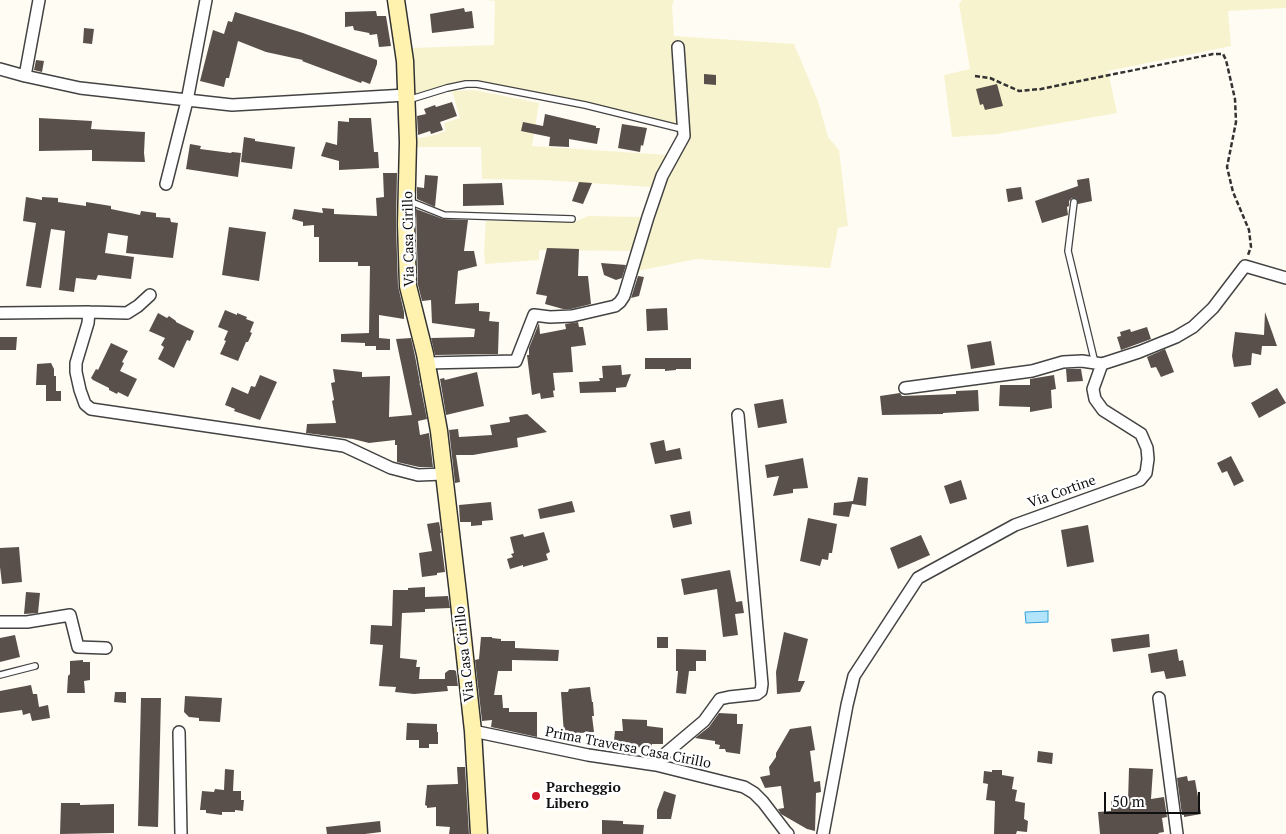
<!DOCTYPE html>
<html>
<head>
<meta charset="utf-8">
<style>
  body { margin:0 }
  #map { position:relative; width:1286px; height:834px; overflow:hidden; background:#fffcf3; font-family:"PT Serif",serif }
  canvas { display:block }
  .scale { position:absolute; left:1104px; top:792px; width:96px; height:22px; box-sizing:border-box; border:2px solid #101010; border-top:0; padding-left:6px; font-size:15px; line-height:18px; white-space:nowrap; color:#101010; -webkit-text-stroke:4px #fff; paint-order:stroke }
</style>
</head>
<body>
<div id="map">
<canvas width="1286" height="834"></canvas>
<div class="scale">50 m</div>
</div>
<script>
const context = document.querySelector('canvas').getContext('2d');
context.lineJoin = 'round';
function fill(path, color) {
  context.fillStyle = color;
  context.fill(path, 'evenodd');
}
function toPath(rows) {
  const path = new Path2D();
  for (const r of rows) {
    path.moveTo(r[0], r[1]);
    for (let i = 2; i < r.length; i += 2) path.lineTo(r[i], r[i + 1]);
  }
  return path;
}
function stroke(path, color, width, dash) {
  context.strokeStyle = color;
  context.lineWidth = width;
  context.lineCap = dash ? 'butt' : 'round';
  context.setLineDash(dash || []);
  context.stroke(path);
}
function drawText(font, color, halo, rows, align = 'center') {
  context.font = font + ' "PT Serif",serif';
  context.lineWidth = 5;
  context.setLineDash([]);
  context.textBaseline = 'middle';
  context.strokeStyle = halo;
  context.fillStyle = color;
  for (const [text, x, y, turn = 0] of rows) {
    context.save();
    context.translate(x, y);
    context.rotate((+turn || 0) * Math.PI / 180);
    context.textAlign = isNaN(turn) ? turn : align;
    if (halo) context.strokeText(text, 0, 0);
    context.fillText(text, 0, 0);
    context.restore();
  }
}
fill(toPath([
  [486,0,674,0,672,6,674,36,794,44,818,101,828,137,839,150,848,226,838,228,830,268,696,259,633,272,633,251,539,250,539,260,485,264,484,251,486,221,577,221,588,216,642,217,652,187,543,180,482,179,481,147,414,147,413,139,431,136,446,131,444,123,460,118,452,91,474,90,539,103,532,146,668,155,679,132,678,124,476,82,444,86,412,95,411,93,412,48,494,45,495,1],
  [962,0,1286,0,1286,8,1228,11,1231,46,1108,71,1117,113,997,134,952,137,944,75,970,69,959,4]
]), '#f8f3cf');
const water = toPath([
  [1048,611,1048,622,1026,623,1025,612,1048,611]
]);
fill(water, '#b2e4fc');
stroke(water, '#329fda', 1);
fill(toPath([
  [464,8,465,12,472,11,474,28,432,33,430,14],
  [376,11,377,16,386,16,391,46,379,47,377,34,370,35,369,33,354,30,353,26,345,27,345,12],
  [235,12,303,33,377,60,377,64,370,84,362,81,361,83,302,61,303,60,266,52,238,41,229,78,226,78,224,87,200,81,213,30,224,34,228,21,232,22],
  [84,28,94,29,92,44,83,43],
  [36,60,44,61,42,72,34,70],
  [704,74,716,75,716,85,704,84],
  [997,84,1003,106,985,110,983,104,980,105,976,89],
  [452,102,457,116,440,122,443,130,431,134,430,131,418,135,417,116,426,114,424,109,435,105,436,107],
  [545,114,596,126,596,128,600,128,597,144,569,139,569,147,549,146,550,137,521,131,523,122,543,126],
  [39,118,92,121,91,129,145,132,144,153,145,162,92,161,92,150,39,151],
  [349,118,371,118,374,152,378,152,379,168,339,170,339,161,321,156,326,142,337,145,338,121,349,122],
  [622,124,647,128,643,146,641,145,640,152,618,148],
  [244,137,255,139,255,141,295,147,292,169,241,162],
  [190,144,201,146,200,149,231,153,232,152,241,153,238,177,186,169],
  [383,173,397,173,396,224,398,286,404,312,404,319,379,315,379,338,390,339,390,350,376,350,376,346,365,346,365,343,341,342,341,334,369,333,370,266,358,266,358,262,319,262,319,237,314,237,314,225,303,226,303,222,292,219,294,209,323,213,322,208,334,209,334,214,377,216,376,198,384,197],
  [425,175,438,176,435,207,417,199,417,187,424,188],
  [1089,178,1092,201,1078,204,1077,199,1072,198,1069,201,1069,206,1067,207,1068,215,1042,223,1035,201,1078,186,1077,180],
  [579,182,592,183,583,204,572,201],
  [502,183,504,205,463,206,463,184],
  [1021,187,1023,199,1008,202,1006,189],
  [26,197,42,200,42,197,58,198,58,202,86,206,86,202,111,206,111,209,140,215,141,211,156,213,156,217,170,218,171,222,178,223,173,258,126,253,128,236,108,233,105,253,134,257,131,279,98,275,96,280,76,278,74,292,59,290,65,231,51,229,41,288,26,286,36,223,23,221],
  [416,209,443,219,468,220,464,251,474,251,477,266,458,271,455,304,479,303,479,311,490,312,489,321,499,322,498,354,435,355,431,338,474,337,475,329,432,323,431,300,422,301,418,285],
  [229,227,266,232,259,281,222,275],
  [547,248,579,249,578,276,588,276,591,304,571,309,563,309,545,304,547,296,536,294],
  [601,263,626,265,622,278,616,280,604,275],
  [638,276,644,277,639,296,631,298],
  [667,308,668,330,647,331,646,309],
  [225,310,237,315,237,313,247,317,246,319,254,322,250,332,252,333,248,342,246,342,238,361,220,354,226,341,224,340,228,331,218,327],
  [1265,312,1277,346,1262,346,1261,355,1252,353,1251,365,1234,367,1232,356,1235,332,1264,335],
  [158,313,167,318,169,316,176,321,176,322,194,331,190,341,187,340,174,368,158,359,164,347,161,345,165,338,149,331],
  [578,322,579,327,583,327,586,345,571,347,573,372,553,373,555,390,553,391,554,397,541,399,540,393,532,395,527,355,529,355,529,348,539,323,540,334,566,329,565,324],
  [1147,327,1151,339,1121,350,1117,337,1121,336,1120,332,1130,329,1131,332],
  [0,337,17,337,16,350,0,350],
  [411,338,415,356,420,383,419,385,420,384,427,419,418,421,420,435,429,433,433,467,419,467,397,462,397,445,395,445,395,440,369,443,353,439,306,433,307,424,336,423,332,401,334,400,331,383,335,382,333,369,362,372,362,377,390,376,389,417,412,415,396,339],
  [991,341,995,365,971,369,967,345],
  [111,343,128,351,122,362,124,363,120,371,137,379,128,397,118,392,117,394,109,390,109,388,93,380,91,378,96,369,98,370],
  [1165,349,1174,372,1161,377,1156,367,1151,368,1147,357],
  [645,358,691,358,691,369,676,369,676,370,665,371,665,369,645,369],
  [51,363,54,369,54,376,56,376,56,391,61,391,61,401,46,401,46,385,36,385,37,364],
  [621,365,622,375,631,374,626,387,616,388,616,392,580,393,579,382,600,381,599,378,603,378,602,366],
  [1066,369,1081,369,1083,381,1067,382],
  [477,372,484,406,446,415,440,379,444,378,445,380],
  [260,375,277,382,260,420,234,411,235,409,225,405,232,387,248,394,251,386,255,387],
  [1054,375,1056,389,1051,390,1052,408,1030,412,1030,407,999,406,1000,385,1030,385,1030,379],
  [1277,388,1286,403,1259,418,1251,403],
  [978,390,979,411,943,413,943,414,882,415,880,396,900,393,902,396,956,394,956,391],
  [783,399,787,423,758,428,754,404],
  [527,414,547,432,517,438,518,447,473,455,456,455,460,482,455,483,449,430,458,429,459,437,492,435,490,425,510,422,509,417],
  [664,440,666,451,680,448,682,459,655,464,650,443],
  [1231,456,1244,481,1234,486,1227,471,1222,473,1217,463],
  [803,458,808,488,793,489,793,493,773,496,779,476,767,478,765,465],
  [858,477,868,478,866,506,852,504,849,517,833,515,834,503,853,501],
  [961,480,967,499,950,504,944,486],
  [572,501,575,512,540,519,538,509],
  [491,502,493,520,482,521,482,525,471,526,471,522,460,522,459,505],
  [690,511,692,524,673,528,670,515],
  [808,518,837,524,832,553,829,553,828,560,822,559,820,566,800,561],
  [439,522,441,533,440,533,445,572,437,573,437,575,422,577,419,553,432,551,427,524],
  [1088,525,1094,562,1067,567,1061,530],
  [544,532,550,552,546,554,548,560,523,567,523,565,510,569,507,559,513,557,511,554,514,553,510,537,523,534,524,537],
  [921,535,930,555,898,569,890,548],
  [19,547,22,582,2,584,0,567,0,548],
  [730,570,736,602,742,601,744,613,735,614,738,635,723,637,717,589,684,595,681,579],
  [425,587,425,597,448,596,450,608,425,609,425,612,402,613,400,658,417,660,416,667,420,667,419,679,445,679,445,673,449,670,454,670,456,671,458,686,447,686,448,691,414,694,395,692,396,687,379,686,383,645,370,644,371,625,392,626,393,590,408,590,408,588],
  [26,592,40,593,38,613,24,614],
  [784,632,808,639,798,681,805,681,800,692,777,694,776,672],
  [1149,634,1150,647,1113,652,1111,639],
  [15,635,20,657,0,662,0,638],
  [481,637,492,637,492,638,501,639,501,641,515,641,515,648,559,650,558,661,512,660,512,671,498,671,494,695,502,695,503,708,509,708,509,712,537,712,537,737,491,727,492,720,482,721,475,660,479,659],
  [657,637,668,637,668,648,657,648],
  [676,649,706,650,706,661,696,661,696,671,689,671,686,694,676,693,678,671,676,671],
  [1177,649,1179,661,1183,660,1186,676,1166,679,1164,671,1151,673,1148,654],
  [83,660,83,662,90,662,90,680,84,681,85,693,67,693,68,676,70,674,70,661],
  [31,685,33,694,37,694,39,707,48,705,50,718,32,721,30,713,23,715,22,710,0,713,0,691],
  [590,687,592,702,593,702,594,716,592,716,594,732,564,734,561,692,568,692,569,689],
  [115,692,126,692,126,703,114,702],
  [185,696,222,698,220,722,199,721,199,718,189,717,184,712],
  [141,698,161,698,158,827,138,826],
  [719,713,737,714,737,724,743,724,740,754,726,752,725,749,719,749,720,745,715,744,715,741,695,738,709,727],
  [622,719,647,720,647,726,663,728,663,744,652,744,652,748,633,747,633,754,618,752,618,750,613,749,615,731,623,731],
  [407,723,437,724,437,732,438,732,438,744,429,744,429,748,419,748,419,740,406,740],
  [811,726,815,750,810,751,814,782,820,781,821,792,816,793,815,831,807,829,781,814,778,809,784,808,781,786,765,788,760,777,770,775,769,767,776,757,776,753,790,729],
  [1038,751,1053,753,1052,764,1037,762],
  [457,767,465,767,469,834,449,834,450,827,436,826,436,807,427,808,427,806,425,805,427,785,458,784],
  [1129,768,1153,769,1151,799,1164,797,1167,817,1162,818,1164,832,1158,833,1159,834,1100,834,1098,812,1111,811,1111,801,1128,802],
  [225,769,234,770,233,791,241,791,241,800,244,800,243,811,235,810,235,812,222,812,222,815,206,813,206,810,200,810,202,791,214,792,215,789,224,790],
  [992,770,1002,770,1002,775,1014,777,1012,789,1017,790,1015,801,1025,803,1024,819,1028,821,1027,832,1017,831,1016,834,994,834,995,801,986,800,988,784,983,783,984,771,992,772],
  [1187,776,1188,781,1195,780,1201,814,1184,817,1184,815,1182,815,1177,778],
  [664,791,676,795,671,819,657,819,657,810],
  [61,803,80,803,80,805,114,804,114,833,60,834],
  [602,820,623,821,623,824,644,825,643,834,602,834],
  [380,821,381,832,365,834,327,834,326,827]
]), '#5a504b');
const lane = toPath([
  [408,100,447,88,466,84,477,84,585,105,678,128],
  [409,201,444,215,572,219],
  [1074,202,1068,251,1095,363],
  [0,675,35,666]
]);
const street = toPath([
  [0,69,25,76,80,88,232,105,406,95],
  [25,76,39,0],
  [166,184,187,101,206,0],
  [89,312,88,323,76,363,76,372,80,390,85,404,91,409,344,446,391,468,418,475,444,474],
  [0,313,89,312,127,313,138,306,150,295],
  [426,363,516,361,534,315,550,317,572,316,615,306,620,302,624,296,648,217,662,176,684,136,678,47],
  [905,388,1032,371,1063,362,1082,361,1102,364],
  [0,622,27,622,70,615,78,647,106,648],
  [1159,698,1177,834],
  [473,731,588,755,656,765,744,787,754,793,763,802,786,832,788,834],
  [179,732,181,834],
  [656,765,666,753,704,721,720,699,729,697,757,694,761,691,762,684,738,415],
  [823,834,847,705,854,676,918,578,1015,525,1140,480,1146,473,1148,459,1147,448,1141,434,1103,410,1095,399,1093,389,1102,364,1139,352,1176,337,1193,327,1213,308,1245,266,1286,278]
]);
const secondary = toPath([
  [396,0,405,61,408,142,406,224,408,286,425,354,439,431,458,593,473,731,479,834]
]);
stroke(lane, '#434343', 8);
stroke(street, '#434343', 14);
stroke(secondary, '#323232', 19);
stroke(toPath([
  [975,76,990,78,1019,91,1041,89,1213,54,1223,54,1226,60,1235,99,1236,122,1227,167,1233,192,1249,230,1251,247,1248,255]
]), '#323232', 2.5, [5, 2.5]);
stroke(lane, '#fff', 5.5);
stroke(street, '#fff', 11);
stroke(secondary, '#fff2ae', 16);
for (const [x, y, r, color] of [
  [536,796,5,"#cf192a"]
]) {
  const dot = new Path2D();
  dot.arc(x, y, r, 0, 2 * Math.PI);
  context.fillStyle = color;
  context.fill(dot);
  stroke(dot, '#fff', 2);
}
drawText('14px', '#101010', '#fff', [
  ["Via Casa Cirillo",409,239,-91],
  ["Via Cortine",1062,492,-20],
  ["Via Casa Cirillo",465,654,-96],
  ["Prima Traversa Casa Cirillo",628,748,11]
]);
drawText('bold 14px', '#101010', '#fff', [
  ["Parcheggio",546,788],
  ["Libero",546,804]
], 'left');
</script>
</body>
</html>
